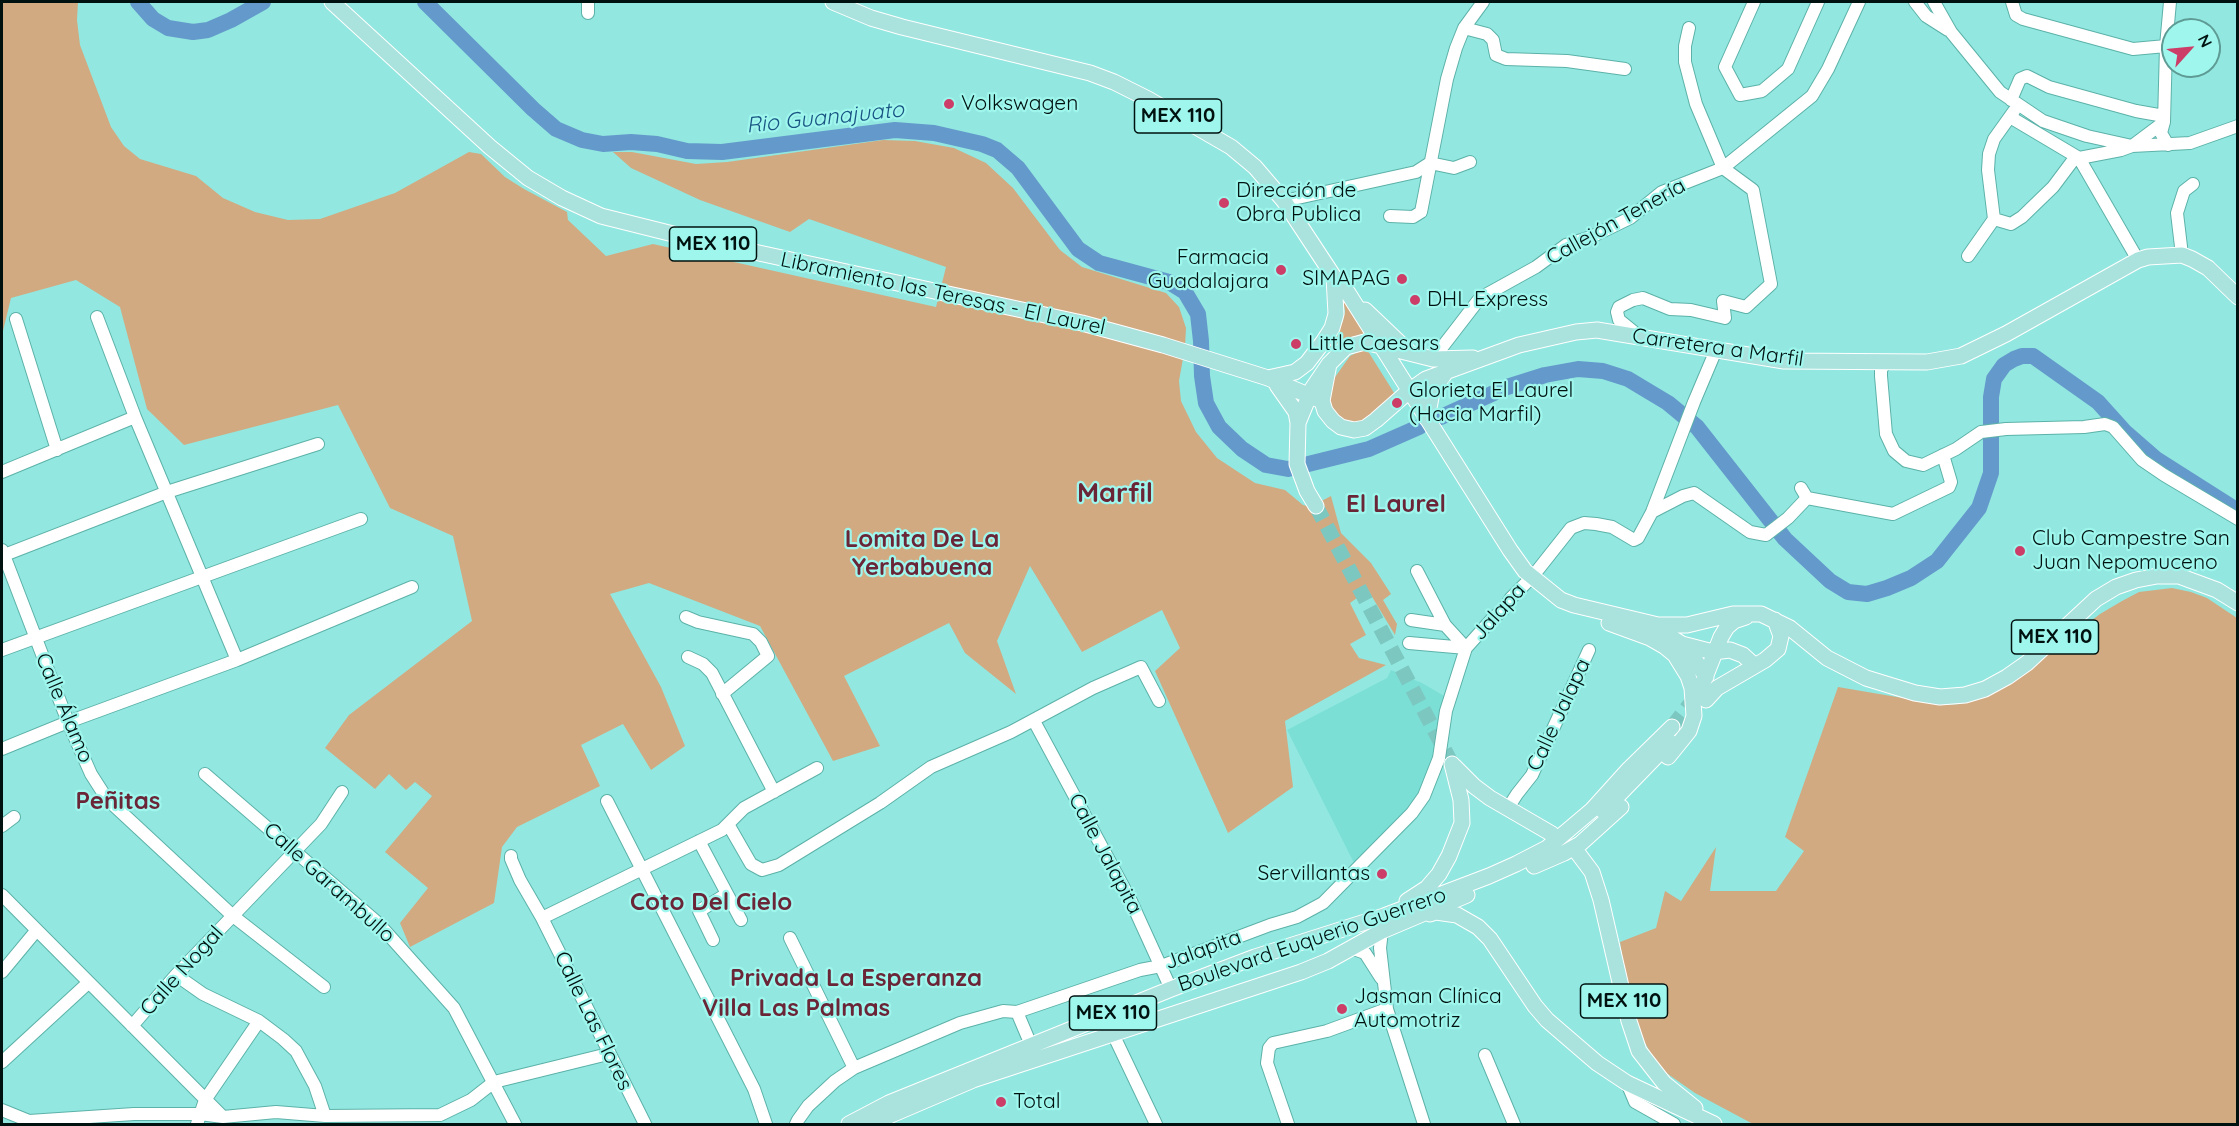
<!DOCTYPE html>
<html>
<head>
<meta charset="utf-8">
<style>
  body { margin:0 }
  #map { position:relative; width:2239px; height:1126px; overflow:hidden; background:#92e8e0; font-family:Quicksand,sans-serif }
  canvas { display:block }
  .frame { position:absolute; inset:0; border:3px solid #001210; pointer-events:none }
  .north { position:absolute; left:2161px; top:18px; width:60px; height:60px; box-sizing:border-box; background:#9ff6ed; border:2px solid #5f9b95; border-radius:50%; rotate:63deg; font-size:16px; font-weight:700; line-height:24px; text-align:center; color:#001210 }
  .north::after { content:''; display:block; margin:auto; width:21px; height:27px; background:#cc3e67; clip-path:polygon(50% 0,100% 100%,50% 72%,0 100%) }
</style>
</head>
<body>
<div id="map">
<canvas width="2239" height="1126"></canvas>
<div class="frame"></div>
<div class="north">N</div>
</div>
<script>
const context = document.querySelector('canvas').getContext('2d');
context.lineJoin = 'round';
function fill(path, color) {
  context.fillStyle = color;
  context.fill(path, 'evenodd');
}
function toPath(rows) {
  const path = new Path2D();
  for (const r of rows) {
    path.moveTo(r[0], r[1]);
    for (let i = 2; i < r.length; i += 2) path.lineTo(r[i], r[i + 1]);
  }
  return path;
}
function stroke(path, color, width, dash) {
  context.strokeStyle = color;
  context.lineWidth = width;
  context.lineCap = dash ? 'butt' : 'round';
  context.setLineDash(dash || []);
  context.stroke(path);
}
function drawText(font, color, halo, rows, align = 'center') {
  context.font = font + ' Quicksand,sans-serif';
  context.lineWidth = 4.5;
  context.setLineDash([]);
  context.textBaseline = 'middle';
  context.strokeStyle = halo;
  context.fillStyle = color;
  for (const [text, x, y, turn = 0] of rows) {
    context.save();
    context.translate(x, y);
    context.rotate((+turn || 0) * Math.PI / 180);
    context.textAlign = isNaN(turn) ? turn : align;
    if (halo) context.strokeText(text, 0, 0);
    context.fillText(text, 0, 0);
    context.restore();
  }
}
fill(toPath([
  [1391,670,1422,683,1446,697,1431,771,1416,802,1354,863,1287,730,1387,678]
]), '#7cdfd6');
fill(toPath([
  [2,2,78,2,77,20,80,45,111,127,124,146,140,159,196,176,223,198,255,212,288,220,320,219,395,193,469,152,481,154,505,177,524,189,567,212,568,220,606,256,653,244,936,307,946,267,809,219,790,232,700,200,631,168,613,152,632,152,696,164,727,162,883,140,915,141,954,148,986,163,1013,188,1060,250,1082,267,1166,293,1179,307,1186,328,1185,347,1179,381,1181,401,1196,432,1217,458,1255,483,1285,490,1303,505,1310,507,1331,496,1341,533,1371,563,1391,594,1383,600,1397,624,1395,635,1368,590,1350,603,1366,635,1350,644,1359,658,1386,665,1285,721,1293,787,1228,833,1155,671,1180,648,1162,610,1082,652,1030,566,997,641,1016,694,965,653,949,623,844,676,880,746,833,761,760,626,649,583,610,594,661,687,685,746,651,770,623,724,581,745,600,786,517,827,502,847,494,903,410,947,400,923,428,888,385,852,432,796,415,782,406,790,389,774,375,789,325,748,349,715,472,621,453,536,390,508,338,405,184,445,147,409,120,307,76,280,11,298,2,335],
  [1343,300,1365,333,1346,339,1329,349,1343,321,1345,311],
  [1366,348,1396,396,1364,423,1348,424,1328,406,1333,380,1350,356],
  [2172,588,2191,592,2207,598,2237,618,2237,1124,1753,1124,1695,1093,1665,1072,1653,1057,1637,1029,1631,1009,1620,942,1656,928,1665,891,1681,901,1716,847,1710,891,1776,891,1804,851,1785,837,1838,687,1944,705,1961,704,1977,700,2011,683,2100,614,2122,601,2139,592]
]), '#d1aa82');
stroke(toPath([
  [138,2,153,19,168,28,193,32,208,30,231,20,263,2],
  [425,2,533,109,556,129,582,140,603,144,631,142,657,144,687,151,722,152,895,130,934,133,982,144,997,150,1018,168,1078,249,1099,263,1169,282,1185,292,1198,314,1201,341,1202,376,1206,403,1219,427,1242,449,1266,465,1288,469,1369,449,1419,427],
  [1441,417,1507,387,1545,375,1578,369,1603,371,1628,379,1668,403,1697,427,1785,539,1830,581,1848,592,1867,594,1887,588,1911,578,1937,561,1979,508,1991,473,1991,397,1994,379,2004,365,2014,359,2022,356,2033,356,2098,402,2125,432,2156,459,2238,511]
]), '#649acb', 16);
stroke(toPath([
  [1316,506,1452,764],
  [1672,727,1697,695]
]), '#7cc8c1', 15, [15, 8]);
const minor = toPath([
  [1754,2,1725,67,1740,95,1762,91,1788,69,1818,2],
  [1915,2,1926,16,1948,30],
  [1934,2,1951,32,2000,92,2043,121,2087,136,2132,146,2190,143,2238,126],
  [2012,2,2016,15,2023,19,2133,49,2166,46],
  [588,13,588,2],
  [1464,28,1487,34,1493,40,1496,55,1506,59,1567,61,1625,69],
  [2011,100,2020,79,2027,76,2049,87,2136,111,2164,116],
  [2010,117,2079,158,2138,260],
  [2168,145,2161,133,2164,122,2166,46,2170,2],
  [1284,201,1416,172,1430,163,1454,168,1470,162],
  [1390,216,1413,217,1421,212,1447,79,1456,48,1464,28,1483,2],
  [1994,219,2011,224,2022,217,2053,187,2074,159,2121,150,2132,146,2164,122],
  [2182,255,2177,213,2184,191,2193,184],
  [1968,256,1994,219,1988,170,1989,154,1994,139,2014,111],
  [97,317,135,417,237,660],
  [16,319,57,450],
  [1640,337,1619,320,1617,312,1619,307,1633,300,1643,298,1670,309,1691,310,1725,318,1723,301,1746,307,1771,284,1753,190,1723,168,1696,104,1685,62,1685,46,1689,28],
  [1433,359,1480,298,1536,267,1566,245,1591,237,1630,218,1662,192,1723,168,1812,96,1828,69,1859,2],
  [1885,363,1881,370,1881,376,1886,434,1894,451,1906,461,1923,465,1956,449,1981,432,2006,429,2084,427,2105,424,2113,427,2142,460,2164,475,2238,519],
  [2,472,135,417],
  [1801,488,1807,498,1893,514,1949,487,1951,482,1943,455],
  [1652,512,1683,496,1694,493,1750,532,1766,535,1788,518,1807,498],
  [2,550,68,722,91,774,107,799,233,916,324,987],
  [2,556,167,492,318,444],
  [686,617,698,622,753,634,761,642,768,656,722,694],
  [1411,620,1445,625],
  [1409,643,1466,648,1492,619,1503,610,1511,598,1533,576,1571,528,1584,523,1596,524,1612,527,1634,540,1638,538,1652,512,1694,402,1716,350],
  [2,650,361,519],
  [688,657,703,664,712,673,774,792],
  [1034,721,1130,899,1171,989],
  [2,749,68,722,237,660,412,587],
  [205,774,378,923,454,1008,515,1124],
  [607,801,754,1089,766,1124],
  [1508,808,1517,794,1532,775,1589,650],
  [728,824,751,864,762,870,779,865,880,803,931,767,1011,732,1093,688,1141,667,1159,701],
  [2,826,14,817],
  [699,841,741,920],
  [511,856,511,859,520,880,542,918,645,1124],
  [2,895,223,1117],
  [542,918,722,830,744,808,817,768],
  [1382,931,1380,948,1387,1009,1424,1124],
  [790,938,854,1068],
  [713,940,699,911,727,894],
  [1351,948,1365,953,1381,978],
  [2,972,36,931],
  [176,975,203,994,259,1021,283,1039,296,1051,315,1086,325,1116],
  [1017,1012,1031,1045],
  [132,1026,176,975,321,824,342,792],
  [1113,1034,1156,1124],
  [1485,1055,1514,1124],
  [2,1062,88,983],
  [1627,1083,1635,1102,1674,1124],
  [2,1110,29,1121,134,1114,200,1114,223,1117,276,1112,325,1116,440,1115,471,1100,494,1082,608,1054],
  [197,1124,205,1100,259,1021],
  [796,1124,798,1120,808,1106,835,1081,854,1068,960,1023,1003,1011,1017,1012,1140,970,1161,966,1270,925,1297,917,1323,903,1412,813,1424,796,1439,758,1446,711,1466,648,1445,625,1417,571],
  [1288,1124,1267,1063,1269,1048,1273,1043,1327,1031,1387,1009]
]);
const major = toPath([
  [332,2,490,147,528,178,562,198,601,216,685,237,1082,323,1163,345,1268,378,1322,401],
  [833,2,871,18,902,27,1090,73,1114,82,1148,99,1231,147,1255,167,1284,201,1334,277,1348,293,1510,550,1525,571,1561,600,1574,605,1658,625,1687,625,1733,614,1761,614,1790,628,1827,658,1866,678,1915,693,1940,697,1965,695,1985,689,2007,677,2027,663,2096,599,2116,587,2136,580,2157,576,2179,576,2217,590,2238,603],
  [1365,310,1408,351],
  [1329,364,1322,401,1325,411,1333,421,1341,427,1354,430,1365,428,1376,420,1409,391,1426,379,1519,345,1576,332,1597,330,1784,361,1927,362,1961,356,2006,334,2138,260,2148,257,2182,255,2192,259,2208,268,2238,297],
  [1268,378,1295,372,1307,363,1323,342,1332,328,1336,314,1334,277],
  [1277,385,1296,412,1298,423,1297,464,1307,491,1316,506],
  [1427,419,1432,392,1446,372],
  [1298,423,1312,389,1329,364,1346,347,1365,342,1433,359,1473,358],
  [1609,623,1650,638,1664,646,1675,655,1688,676,1692,688,1694,716,1689,731,1668,757],
  [1653,626,1682,644,1694,658,1706,677],
  [1682,644,1713,652,1730,650,1743,655,1754,665],
  [1699,693,1721,637,1727,627,1734,621,1746,617],
  [1706,700,1717,688,1765,660,1778,649,1781,636,1775,620],
  [1454,766,1474,786,1490,798,1552,834],
  [1603,811,1670,742],
  [1577,852,1592,872,1601,900,1629,1021,1639,1051,1664,1083,1695,1108],
  [1534,866,1564,853,1580,844,1621,807],
  [1407,901,1427,888,1439,874,1449,856,1462,823,1461,800,1452,764],
  [1430,914,1436,912,1457,915,1478,927,1490,939,1535,1006,1547,1020,1597,1063,1627,1083,1714,1124],
  [849,1124,889,1103,1171,989,1255,957,1384,916,1489,876,1516,864,1547,848,1592,810,1629,769,1672,727],
  [875,1124,891,1115,973,1080,1301,972,1328,961,1382,931,1467,895]
]);
stroke(minor, '#5cb2a9', 14);
stroke(major, '#fff', 17);
stroke(minor, '#fff', 12);
stroke(major, '#aae2dd', 15);
for (const [x, y, r, color] of [
  [949,104,6,"#cc3e67"],
  [1224,203,6,"#cc3e67"],
  [1281,270,6,"#cc3e67"],
  [1402,279,6,"#cc3e67"],
  [1415,300,6,"#cc3e67"],
  [1296,344,6,"#cc3e67"],
  [1397,403,6,"#cc3e67"],
  [2020,551,6,"#cc3e67"],
  [1382,874,6,"#cc3e67"],
  [1342,1009,6,"#cc3e67"],
  [1001,1102,6,"#cc3e67"]
]) {
  const dot = new Path2D();
  dot.arc(x, y, r, 0, 2 * Math.PI);
  context.fillStyle = color;
  context.fill(dot);
  stroke(dot, '#9ff6ed', 2);
}
for (const [x, y, w] of [
  [1178,116,87],
  [713,244,87],
  [2055,637,87],
  [1624,1001,87],
  [1113,1013,87]
]) {
  const box = new Path2D();
  box.roundRect(x - w / 2, y - 17, w, 34, 4.5);
  context.fillStyle = '#9ff6ed';
  context.fill(box);
  stroke(box, '#001210', 1.5);
}
drawText('bold 20px', '#001210', null, [
  ["MEX 110",1178,116],
  ["MEX 110",713,244],
  ["MEX 110",2055,637],
  ["MEX 110",1624,1001],
  ["MEX 110",1113,1013]
]);
drawText('21px', '#001210', '#9ff6ed', [
  ["Volkswagen",961,104],
  ["Dirección de",1236,191],
  ["Obra Publica",1236,215],
  ["Farmacia",1269,258,"right"],
  ["Guadalajara",1269,282,"right"],
  ["SIMAPAG",1390,279,"right"],
  ["DHL Express",1427,300],
  ["Little Caesars",1308,344],
  ["Glorieta El Laurel",1409,391],
  ["(Hacia Marfil)",1409,415],
  ["Club Campestre San",2032,539],
  ["Juan Nepomuceno",2032,563],
  ["Servillantas",1370,874,"right"],
  ["Jasman Clínica",1354,997],
  ["Automotriz",1354,1021],
  ["Total",1013,1102]
], 'left');
drawText('21px', '#001210', '#9ff6ed', [
  ["Callejón Tenería",1616,222,-29],
  ["Libramiento las Teresas - El Laurel",943,294,12],
  ["Carretera a Marfil",1718,348,8],
  ["Jalapa",1499,612,-48],
  ["Calle Álamo",64,708,67],
  ["Calle Jalapa",1559,715,-65],
  ["Calle Jalapita",1105,854,62],
  ["Calle Garambullo",329,883,42],
  ["Boulevard Euquerio Guerrero",1312,940,-19],
  ["Jalapita",1203,950,-20],
  ["Calle Nogal",182,971,-48],
  ["Calle Las Flores",593,1021,64]
]);
drawText('italic 22px', '#195483', '#9ff6ed', [
  ["Rio Guanajuato",825,118,-6]
]);
drawText('bold 24px', '#6a2537', '#9ff6ed', [
  ["El Laurel",1396,505],
  ["Lomita De La",922,540],
  ["Yerbabuena",922,568],
  ["Peñitas",118,802],
  ["Coto Del Cielo",711,903],
  ["Privada La Esperanza",856,979],
  ["Villa Las Palmas",796,1009]
]);
drawText('bold 27px', '#6a2537', '#9ff6ed', [
  ["Marfil",1115,494]
]);
</script>
</body>
</html>
